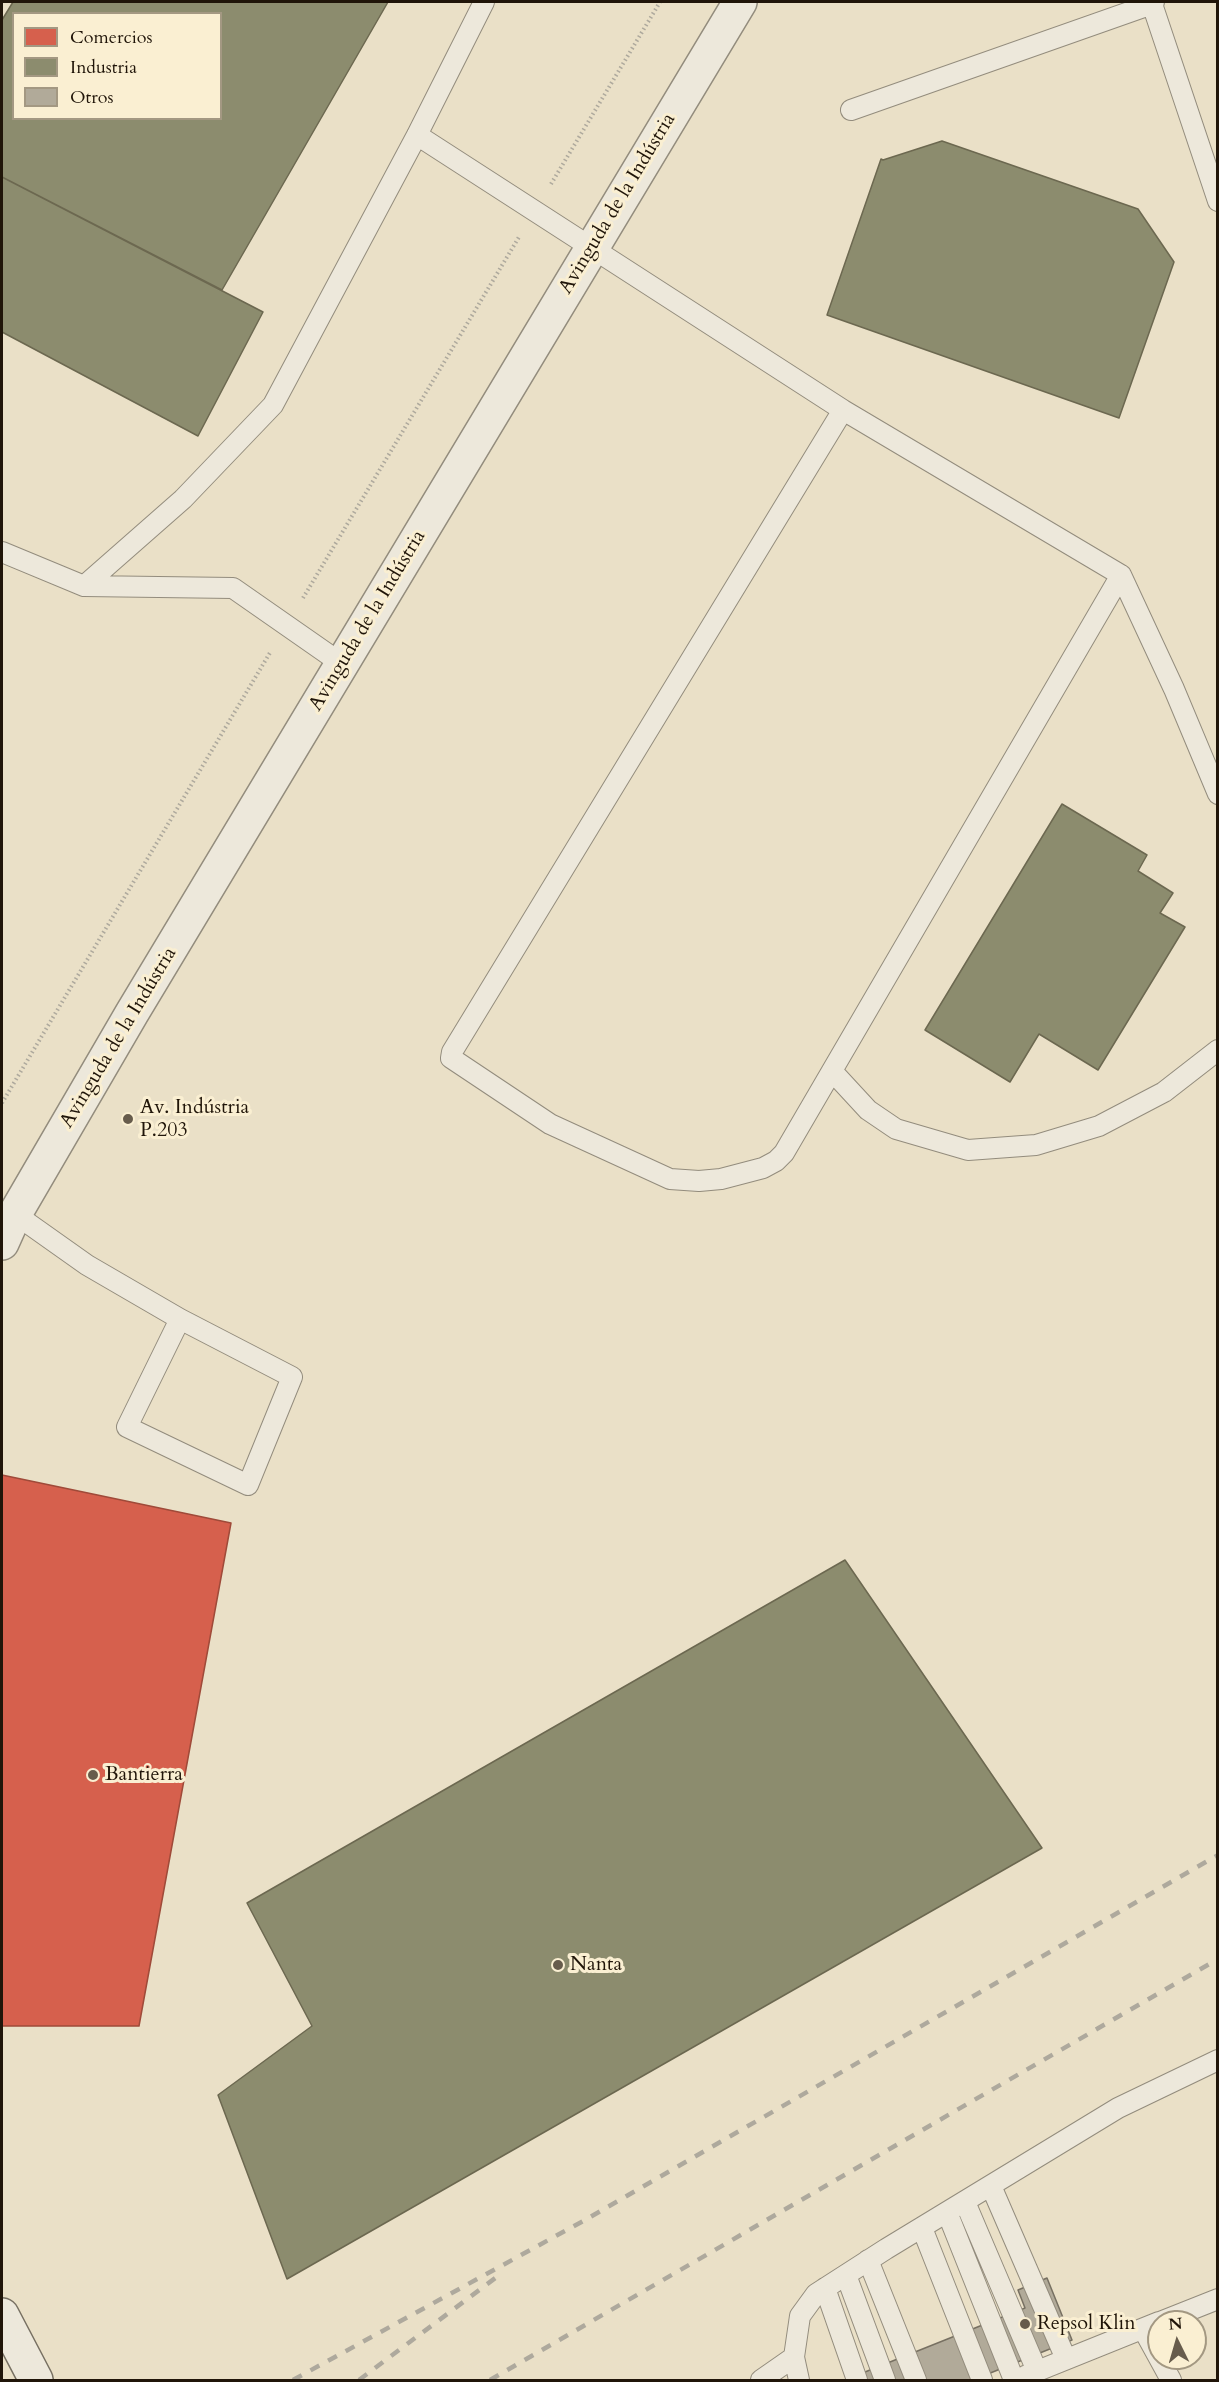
<!DOCTYPE html>
<html>
<head>
<meta charset="utf-8">
<style>
  body { margin:0 }
  #map { position:relative; width:1219px; height:2382px; overflow:hidden; background:#eae0c7; font-family:Cardo,serif }
  canvas { display:block }
  .frame { position:absolute; inset:0; border:3px solid #201509; pointer-events:none }
  .legend { position:absolute; left:12px; top:12px; width:210px; height:108px; box-sizing:border-box; background:#faefd2; border:2px solid #a39882; margin:0; padding:8px 10px; list-style:none; font-size:18px; color:#201509 }
  .legend li { display:flex; align-items:center; gap:12px; height:30px }
  .legend b { width:30px; border:2px solid #a39882 }
  .north { position:absolute; left:1147px; top:2310px; width:60px; height:60px; box-sizing:border-box; background:#faefd2; border:2px solid #a39882; border-radius:50%; rotate:355deg; font-size:16px; font-weight:700; line-height:24px; text-align:center; color:#201509 }
  .north::after { content:''; display:block; margin:auto; width:21px; height:27px; background:#675c4c; clip-path:polygon(50% 0,100% 100%,50% 72%,0 100%) }
</style>
</head>
<body>
<div id="map">
<canvas width="1219" height="2382"></canvas>
<div class="frame"></div>
<ul class="legend">
<li><b style="height:16px;background:#d6604d"></b>Comercios</li>
<li><b style="height:16px;background:#8c8c6e"></b>Industria</li>
<li><b style="height:16px;background:#b1aa99"></b>Otros</li>
</ul>
<div class="north">N</div>
</div>
<script>
const context = document.querySelector('canvas').getContext('2d');
context.lineJoin = 'round';
function fill(path, color) {
  context.fillStyle = color;
  context.fill(path, 'evenodd');
}
function toPath(rows) {
  const path = new Path2D();
  for (const r of rows) {
    path.moveTo(r[0], r[1]);
    for (let i = 2; i < r.length; i += 2) path.lineTo(r[i], r[i + 1]);
  }
  return path;
}
function stroke(path, color, width, dash) {
  context.strokeStyle = color;
  context.lineWidth = width;
  context.lineCap = dash ? 'butt' : 'round';
  context.setLineDash(dash || []);
  context.stroke(path);
}
function drawText(font, color, halo, rows, align = 'center') {
  context.font = font + ' Cardo,serif';
  context.lineWidth = 6;
  context.setLineDash([]);
  context.textBaseline = 'middle';
  context.strokeStyle = halo;
  context.fillStyle = color;
  for (const [text, x, y, turn = 0] of rows) {
    context.save();
    context.translate(x, y);
    context.rotate((+turn || 0) * Math.PI / 180);
    context.textAlign = isNaN(turn) ? turn : align;
    if (halo) context.strokeText(text, 0, 0);
    context.fillText(text, 0, 0);
    context.restore();
  }
}
const shops = toPath([
  [2,1475,231,1523,139,2026,2,2026,2,1475]
]);
fill(shops, '#d6604d');
stroke(shops, '#9f4a39', 1.5);
const industry = toPath([
  [13,2,388,2,222,290,2,177,2,20,13,2],
  [14,14,220,14,220,118,14,118,14,14],
  [942,141,1138,209,1174,262,1119,418,827,315,881,159,883,160,942,141],
  [2,177,263,312,198,436,2,332,2,177],
  [1062,804,1147,855,1138,871,1173,893,1160,913,1185,927,1098,1070,1039,1034,1010,1082,925,1030,1062,804],
  [845,1560,1042,1848,287,2279,218,2095,312,2026,247,1903,845,1560]
]);
fill(industry, '#8c8c6e');
stroke(industry, '#6c6850', 1.5);
const building = toPath([
  [1047,2278,1072,2340,973,2380,845,2380,1025,2308,1018,2290,1047,2278]
]);
fill(building, '#b1aa99');
stroke(building, '#777062', 1.5);
const lane = toPath([
  [1152,4,1218,201],
  [851,110,1152,4,1154,2],
  [417,135,843,410,1121,575,1174,689,1218,794],
  [843,410,452,1052,451,1058,550,1124,670,1179,699,1181,721,1179,763,1168,776,1161,784,1153,1121,575],
  [2,552,84,586,183,499,273,405,417,135,484,2],
  [84,586,233,588,342,664],
  [832,1071,868,1110,896,1129,968,1150,1036,1145,1099,1126,1164,1092,1218,1050],
  [15,1214,87,1265,180,1319,292,1377,248,1485,127,1427,180,1319],
  [991,2186,1066,2359],
  [965,2202,1037,2371],
  [947,2212,1014,2380],
  [922,2228,982,2380],
  [868,2260,916,2380],
  [846,2275,885,2380],
  [825,2288,857,2380],
  [1160,2322,1218,2299],
  [1143,2329,1171,2380],
  [1025,2376,1159,2322],
  [761,2380,794,2357],
  [799,2380,794,2357,800,2316,816,2294,886,2249,1118,2108,1218,2060]
]);
const street = toPath([
  [2,1243,15,1214,132,1013,740,2]
]);
const secondary = toPath([
  [2,2315,36,2380]
]);
stroke(lane, '#938c7d', 22);
stroke(street, '#938c7d', 36);
stroke(secondary, '#777062', 36);
stroke(toPath([
  [551,184,660,2],
  [303,598,519,237],
  [2,1103,271,651]
]), '#aea99d', 4, [1.5, 3]);
stroke(lane, '#ede8db', 20);
stroke(street, '#ede8db', 33);
stroke(secondary, '#ede8db', 33);
stroke(toPath([
  [293,2380,585,2220,1218,1855],
  [359,2380,498,2276],
  [490,2380,1218,1959]
]), '#aea99d', 4.5, [10, 10]);
for (const [x, y, r, color] of [
  [128,1119,6,"#675c4c"],
  [93,1775,6,"#675c4c"],
  [558,1965,6,"#675c4c"],
  [1025,2324,6,"#675c4c"]
]) {
  const dot = new Path2D();
  dot.arc(x, y, r, 0, 2 * Math.PI);
  context.fillStyle = color;
  context.fill(dot);
  stroke(dot, '#faefd2', 2);
}
drawText('20px', '#201509', '#faefd2', [
  ["Avinguda de la Indústria",618,204,-59],
  ["Avinguda de la Indústria",368,621,-59],
  ["Avinguda de la Indústria",119,1038,-59]
]);
drawText('20px', '#201509', '#faefd2', [
  ["Av. Indústria",140,1108],
  ["P.203",140,1131],
  ["Bantierra",105,1775],
  ["Nanta",570,1965],
  ["Repsol Klin",1037,2324]
], 'left');
</script>
</body>
</html>
